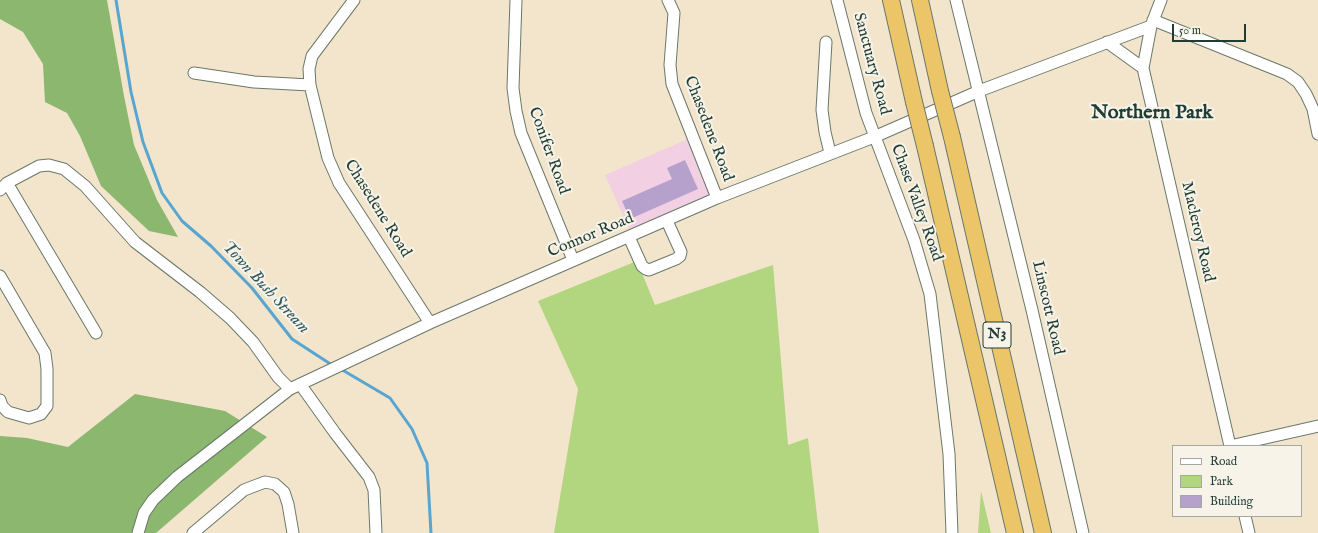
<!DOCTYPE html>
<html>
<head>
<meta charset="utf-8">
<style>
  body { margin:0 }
  #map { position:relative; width:1318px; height:533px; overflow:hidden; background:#f2e5cc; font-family:"IM FELL English",serif }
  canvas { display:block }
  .legend { position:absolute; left:1172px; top:445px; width:130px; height:72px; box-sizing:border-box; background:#f7f3e8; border:1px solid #a1aaa0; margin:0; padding:5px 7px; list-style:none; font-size:12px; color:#1f3d34 }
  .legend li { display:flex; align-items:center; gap:8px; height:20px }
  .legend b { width:20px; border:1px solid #a1aaa0 }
  .scale { position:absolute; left:1172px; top:24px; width:74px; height:18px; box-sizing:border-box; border:2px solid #1f3d34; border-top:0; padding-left:5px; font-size:12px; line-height:14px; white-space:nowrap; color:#1f3d34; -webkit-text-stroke:3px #f7f3e8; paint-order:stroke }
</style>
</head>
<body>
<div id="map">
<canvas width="1318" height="533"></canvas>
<ul class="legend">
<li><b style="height:5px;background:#fff"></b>Road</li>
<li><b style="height:11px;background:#b1d67f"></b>Park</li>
<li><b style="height:11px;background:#b6a1cd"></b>Building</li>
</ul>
<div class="scale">50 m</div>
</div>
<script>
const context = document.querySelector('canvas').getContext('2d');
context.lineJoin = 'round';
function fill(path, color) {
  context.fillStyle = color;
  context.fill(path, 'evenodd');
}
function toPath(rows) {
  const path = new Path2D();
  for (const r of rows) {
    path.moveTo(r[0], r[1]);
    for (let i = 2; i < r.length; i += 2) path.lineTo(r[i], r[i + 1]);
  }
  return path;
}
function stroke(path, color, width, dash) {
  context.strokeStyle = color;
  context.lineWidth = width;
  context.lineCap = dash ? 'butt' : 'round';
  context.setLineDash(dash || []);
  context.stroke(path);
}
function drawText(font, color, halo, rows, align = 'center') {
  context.font = font + ' "IM FELL English",serif';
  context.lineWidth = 4;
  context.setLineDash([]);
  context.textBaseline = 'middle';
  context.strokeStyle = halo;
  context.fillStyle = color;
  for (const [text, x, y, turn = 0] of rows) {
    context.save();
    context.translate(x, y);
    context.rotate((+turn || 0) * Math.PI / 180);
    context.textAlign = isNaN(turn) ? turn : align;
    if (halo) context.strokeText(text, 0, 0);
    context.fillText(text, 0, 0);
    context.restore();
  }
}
fill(toPath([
  [688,139,712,195,630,231,605,175]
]), '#f2cfe2');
fill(toPath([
  [637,261,655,305,773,265,788,445,808,438,819,533,554,533,578,389,538,301],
  [981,491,991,533,978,533]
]), '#b1d67f');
fill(toPath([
  [0,0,107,0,124,96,134,145,157,200,178,237,149,231,101,186,80,136,67,113,45,102,43,64,23,32,0,19],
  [135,394,225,411,267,437,156,533,0,533,0,436,27,438,68,447]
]), '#8cb76e');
stroke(toPath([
  [116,0,131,92,143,142,162,193,182,221,211,246,252,288,292,339,332,365],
  [339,368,390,398,412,429,427,463,431,533]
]), '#58a5d1', 3);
fill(toPath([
  [685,160,698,189,630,219,622,201,672,179,667,168]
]), '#b6a1cd');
const minor = toPath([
  [354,0,312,56,309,69,310,85,328,158,339,183,430,323],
  [516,0,513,88,516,111,521,133,573,260],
  [668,0,674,13,670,65,672,84,717,198],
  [837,0,866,113,914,240,930,294,949,454,952,533],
  [956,0,1032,310,1083,533],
  [1153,20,1287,74,1298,82,1306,94,1313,109,1318,134],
  [1151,26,1143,68,1230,446,1318,426],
  [826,42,822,110,825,132,830,153],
  [1107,42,1143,68],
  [194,73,254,82,310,85],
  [7,183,96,333],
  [0,190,7,183,39,166,49,165,64,169,85,186,135,242,200,292,230,318,253,342,278,377,290,389],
  [629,237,642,266,646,269,649,270,676,259,680,256,681,252,667,221],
  [0,276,45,353,47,369,47,406,41,414,29,418,8,412,2,406,0,400],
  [300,384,335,433,369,477,374,490,376,533],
  [1245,516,1249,533],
  [138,533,144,513,153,500,177,477,290,389,430,323,717,198,874,137,979,91,1151,26,1161,0],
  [193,533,244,490,265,482,275,484,284,492,288,504,293,533]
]);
const highway = toPath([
  [891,0,914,102],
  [920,0,940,91],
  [952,137,1043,533],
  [925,146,1015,533]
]);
stroke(minor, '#697869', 13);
stroke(highway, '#697869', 18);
stroke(minor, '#fff', 11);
stroke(highway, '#ecc569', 16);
const highwayBridge = toPath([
  [940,91,952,137],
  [914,102,925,146]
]);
stroke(highwayBridge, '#697869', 18, []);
stroke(highwayBridge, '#ecc569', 16);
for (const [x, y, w] of [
  [997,335,28]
]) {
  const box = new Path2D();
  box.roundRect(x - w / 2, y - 13, w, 26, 3);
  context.fillStyle = '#f7f3e8';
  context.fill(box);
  stroke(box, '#1f3d34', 1);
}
drawText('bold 15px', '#1f3d34', null, [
  ["N3",997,335]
]);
drawText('16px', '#1f3d34', '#f7f3e8', [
  ["Sanctuary Road",871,64,75],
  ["Chasedene Road",708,129,69],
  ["Conifer Road",548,151,70],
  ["Chase Valley Road",916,203,70],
  ["Chasedene Road",377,209,58],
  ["Macleroy Road",1197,232,77],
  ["Connor Road",591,236,-23],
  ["Linscott Road",1047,308,77]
]);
drawText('italic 17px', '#305c63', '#f7f3e8', [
  ["Town Bush Stream",265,288,47]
]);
drawText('bold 20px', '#1f3d34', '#f7f3e8', [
  ["Northern Park",1152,114]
]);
</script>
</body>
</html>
